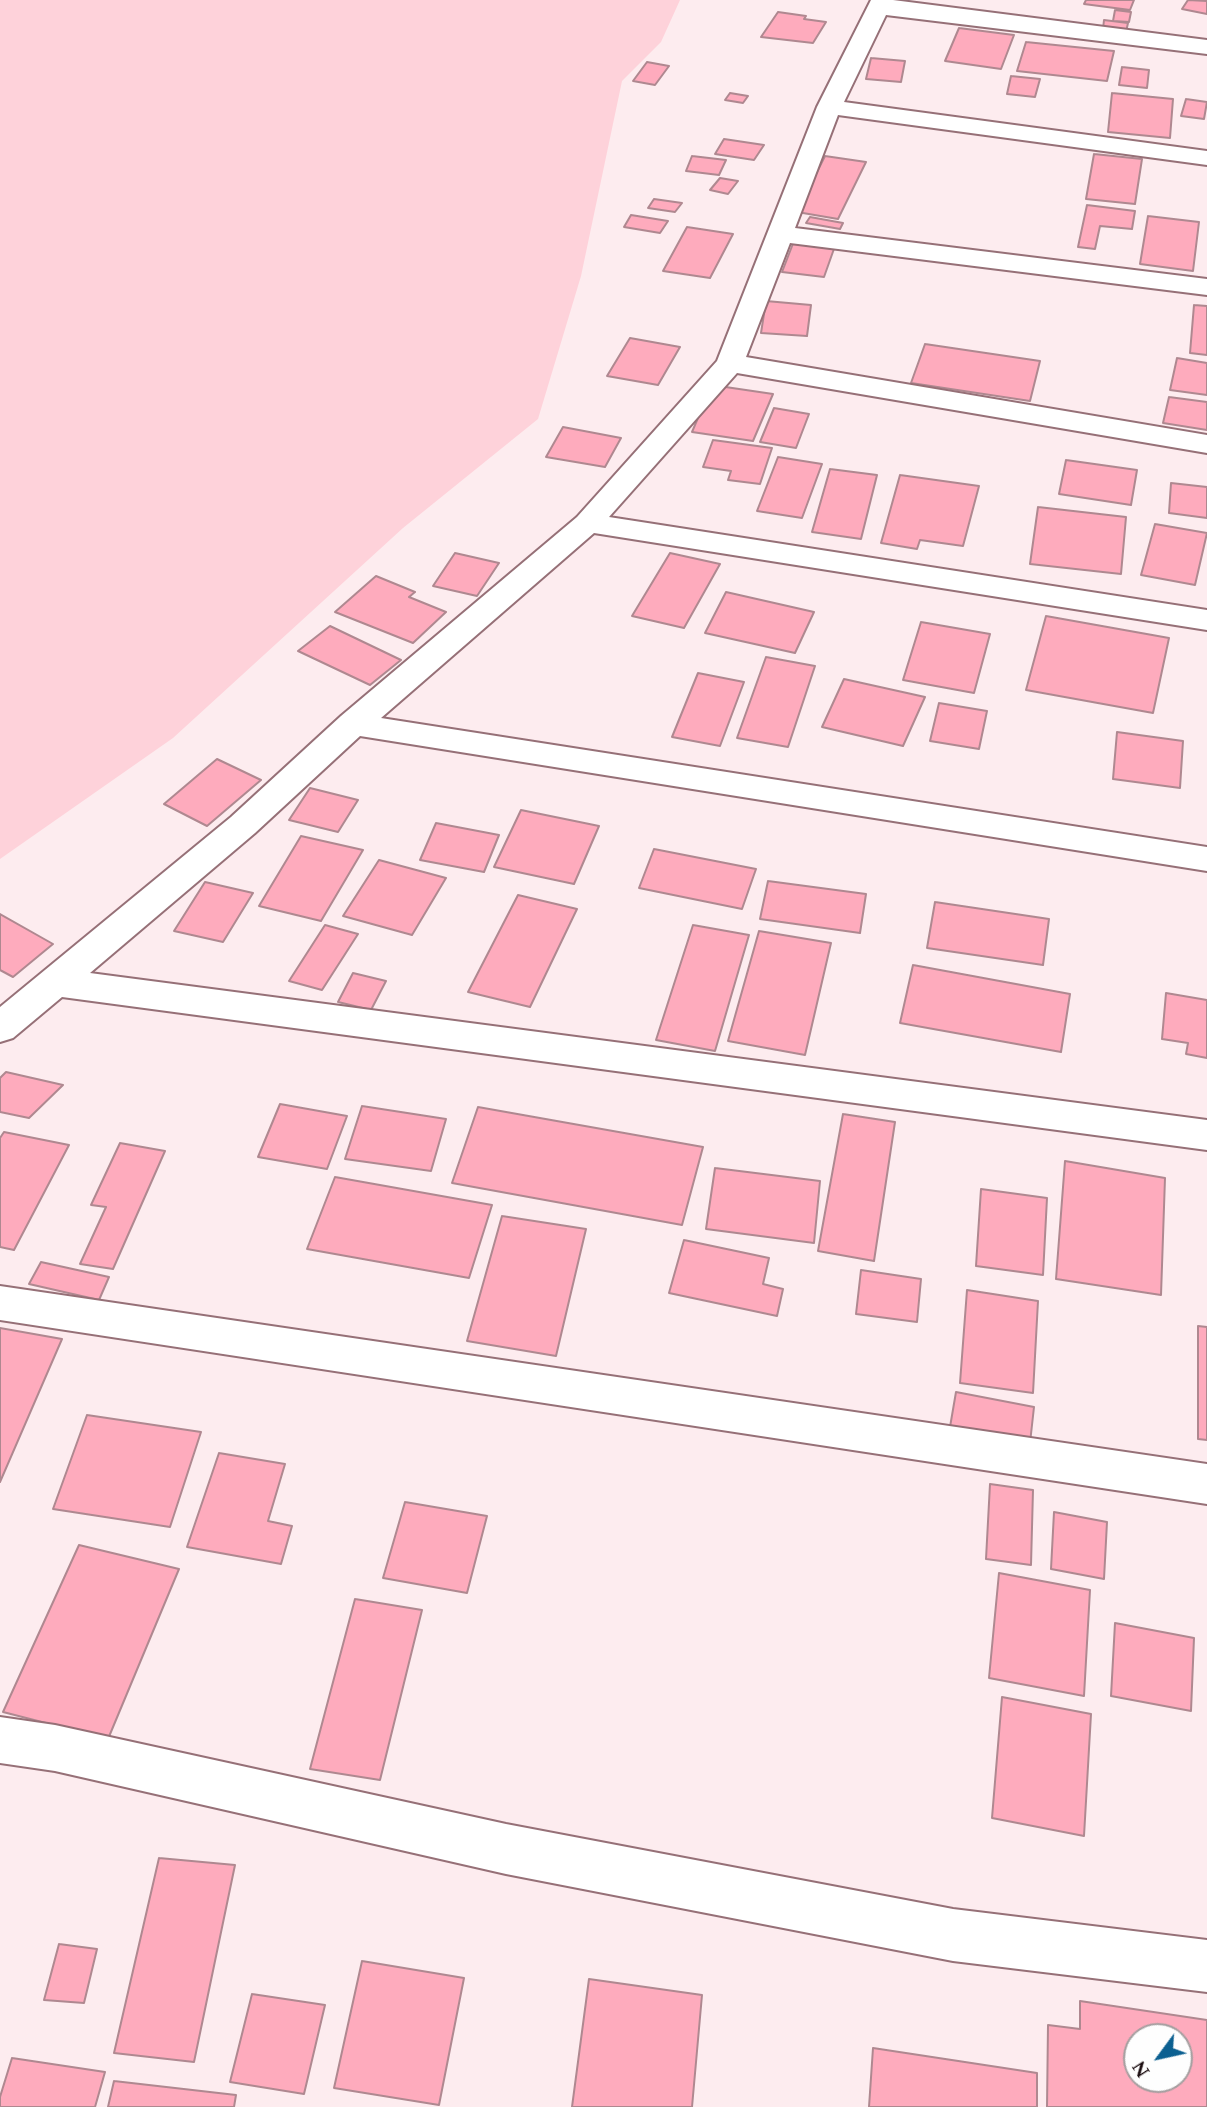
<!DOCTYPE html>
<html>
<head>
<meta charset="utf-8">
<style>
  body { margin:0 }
  #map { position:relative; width:1207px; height:2107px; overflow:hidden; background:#fdecef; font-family:Spectral,serif }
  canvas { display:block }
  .north { position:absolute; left:1123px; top:2023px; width:70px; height:70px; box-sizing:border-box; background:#fefefe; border:2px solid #a49e9f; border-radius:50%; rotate:237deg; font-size:19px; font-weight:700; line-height:28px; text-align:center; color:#1c0e11 }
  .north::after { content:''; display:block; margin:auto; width:24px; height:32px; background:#0c6091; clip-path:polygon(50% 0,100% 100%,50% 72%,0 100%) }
</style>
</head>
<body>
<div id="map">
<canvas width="1207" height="2107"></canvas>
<div class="north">N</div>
</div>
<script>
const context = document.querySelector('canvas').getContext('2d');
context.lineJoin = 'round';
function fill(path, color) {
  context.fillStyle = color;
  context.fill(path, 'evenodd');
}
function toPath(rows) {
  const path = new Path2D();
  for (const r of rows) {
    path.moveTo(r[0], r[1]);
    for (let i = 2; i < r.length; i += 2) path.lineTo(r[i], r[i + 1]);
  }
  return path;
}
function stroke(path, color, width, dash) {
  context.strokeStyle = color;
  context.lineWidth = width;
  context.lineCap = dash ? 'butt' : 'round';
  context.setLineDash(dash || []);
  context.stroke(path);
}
fill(toPath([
  [0,0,680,0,661,42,622,81,581,276,538,419,403,528,173,738,0,859]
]), '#fed2da');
const building = toPath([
  [1086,0,1134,0,1130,10,1084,4,1086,0],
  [1188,0,1207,1,1207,14,1182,9,1188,0],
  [1115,10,1131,12,1129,22,1113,21,1115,10],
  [778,12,806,16,804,19,826,22,813,43,761,37,778,12],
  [1104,20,1128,23,1126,32,1103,29,1104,20],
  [959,28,1014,35,1001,69,945,61,959,28],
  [1026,42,1114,51,1107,81,1017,71,1026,42],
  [871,58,905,61,901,82,866,79,871,58],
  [647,62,669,66,655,85,633,81,647,62],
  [1122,67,1149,70,1147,88,1119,85,1122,67],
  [1011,76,1040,79,1035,97,1007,94,1011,76],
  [730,93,748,96,743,103,725,100,730,93],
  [1112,93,1173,99,1170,138,1108,132,1112,93],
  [1186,99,1207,102,1204,119,1181,116,1186,99],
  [724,139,764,145,754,160,715,154,724,139],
  [1094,154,1142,159,1135,204,1086,199,1094,154],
  [692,156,726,160,719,175,686,171,692,156],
  [825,156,866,162,838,219,797,212,825,156],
  [720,178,738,181,728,194,710,190,720,178],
  [654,199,682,203,675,212,648,208,654,199],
  [1087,205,1135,211,1132,229,1100,226,1095,249,1078,247,1087,205],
  [631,215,668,221,660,233,624,227,631,215],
  [1148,216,1199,222,1193,271,1140,264,1148,216],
  [810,217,843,223,840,229,806,223,810,217],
  [687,227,733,234,710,278,663,271,687,227],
  [794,241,835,246,824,277,782,272,794,241],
  [766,301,811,305,807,336,761,333,766,301],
  [1194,305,1207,306,1207,355,1190,353,1194,305],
  [630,338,680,347,658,385,607,376,630,338],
  [925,344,1040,361,1030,401,911,383,925,344],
  [1177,358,1207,363,1207,395,1170,390,1177,358],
  [712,385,773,394,753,441,692,432,712,385],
  [1169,397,1207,402,1207,430,1163,423,1169,397],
  [774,408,809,414,796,448,760,442,774,408],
  [563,427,621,438,605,467,546,457,563,427],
  [713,440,772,448,760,484,728,480,731,471,703,467,713,440],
  [778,457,822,464,802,518,757,511,778,457],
  [1066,460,1137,470,1131,505,1059,494,1066,460],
  [830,469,877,475,861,539,812,532,830,469],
  [900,475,979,486,963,546,920,540,917,549,881,543,900,475],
  [1171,483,1207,487,1207,518,1169,513,1171,483],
  [1038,507,1126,517,1121,574,1030,564,1038,507],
  [1155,524,1207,533,1195,585,1141,575,1155,524],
  [455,553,499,563,477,596,433,586,455,553],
  [670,553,720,564,684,628,632,616,670,553],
  [376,576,415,592,409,597,446,612,413,643,335,612,376,576],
  [726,592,814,612,795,653,705,633,726,592],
  [1046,616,1169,638,1153,713,1026,690,1046,616],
  [921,622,990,634,974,693,903,680,921,622],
  [330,626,401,660,370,685,298,651,330,626],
  [766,657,815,666,788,747,737,738,766,657],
  [698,673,744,682,720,746,672,737,698,673],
  [844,679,925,697,903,746,822,727,844,679],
  [939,703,987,711,979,749,930,741,939,703],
  [1117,732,1183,741,1180,788,1113,779,1117,732],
  [217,759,261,780,207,826,164,804,217,759],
  [310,788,358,800,338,832,289,820,310,788],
  [521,810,599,826,574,884,494,867,521,810],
  [436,823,499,835,484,872,420,860,436,823],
  [301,836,363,850,321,921,259,906,301,836],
  [654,849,756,869,742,909,639,888,654,849],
  [379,860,446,878,412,935,343,916,379,860],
  [768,881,866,894,860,933,760,919,768,881],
  [205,882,253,893,223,942,174,931,205,882],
  [518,895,577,909,530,1007,468,992,518,895],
  [935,902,1049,919,1043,965,927,948,935,902],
  [0,914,53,944,13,977,0,970,0,914],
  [325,925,358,934,322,990,289,981,325,925],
  [693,925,749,935,715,1051,656,1040,693,925],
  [759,931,831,943,805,1055,728,1041,759,931],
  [913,965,1070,994,1061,1052,900,1023,913,965],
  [353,973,386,981,371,1010,338,1002,353,973],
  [1166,993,1207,1000,1207,1058,1186,1054,1188,1043,1162,1039,1166,993],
  [6,1072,63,1085,29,1118,0,1112,0,1078,6,1072],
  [280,1104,347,1116,327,1169,258,1157,280,1104],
  [362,1106,446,1119,431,1171,345,1159,362,1106],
  [478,1107,703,1147,682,1225,452,1183,478,1107],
  [843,1114,895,1122,874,1261,818,1251,843,1114],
  [4,1132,69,1145,14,1250,0,1247,0,1138,4,1132],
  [120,1143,165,1151,113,1269,80,1264,106,1207,91,1205,120,1143],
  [1065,1161,1165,1178,1161,1295,1056,1279,1065,1161],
  [715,1168,820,1181,814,1243,706,1229,715,1168],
  [335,1177,492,1205,469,1278,307,1249,335,1177],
  [981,1189,1047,1198,1043,1275,976,1266,981,1189],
  [502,1216,586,1229,556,1356,467,1341,502,1216],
  [684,1240,769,1258,763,1284,783,1289,777,1316,669,1293,684,1240],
  [41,1262,109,1277,99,1300,29,1284,41,1262],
  [861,1270,921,1279,917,1322,856,1314,861,1270],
  [967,1290,1038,1301,1033,1393,960,1383,967,1290],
  [1198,1326,1207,1327,1207,1440,1198,1439,1198,1326],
  [0,1328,62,1339,0,1482,0,1328],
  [956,1392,1034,1407,1030,1443,950,1427,956,1392],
  [87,1415,201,1432,170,1527,53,1509,87,1415],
  [219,1453,285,1464,268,1521,292,1526,281,1564,187,1547,219,1453],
  [990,1484,1033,1490,1031,1565,986,1559,990,1484],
  [405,1502,487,1516,467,1593,383,1578,405,1502],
  [1054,1512,1107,1522,1104,1579,1051,1569,1054,1512],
  [79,1545,179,1569,108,1739,3,1712,79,1545],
  [999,1573,1090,1590,1084,1696,989,1678,999,1573],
  [355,1599,422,1610,380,1780,310,1769,355,1599],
  [1115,1623,1194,1638,1191,1711,1111,1696,1115,1623],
  [1002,1697,1091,1714,1084,1836,992,1818,1002,1697],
  [159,1858,235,1865,194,2062,114,2053,159,1858],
  [59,1944,97,1949,84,2003,44,2000,59,1944],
  [362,1961,464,1978,439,2105,334,2088,362,1961],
  [589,1979,702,1995,692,2107,572,2107,589,1979],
  [252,1994,325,2005,304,2094,230,2082,252,1994],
  [1080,2001,1207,2020,1207,2107,1047,2107,1048,2025,1080,2029,1080,2001],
  [1137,2037,1179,2037,1179,2079,1137,2079,1137,2037],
  [873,2048,1037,2073,1037,2107,869,2107,873,2048],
  [12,2058,105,2072,95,2107,0,2107,0,2097,12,2058],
  [114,2081,236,2095,234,2107,108,2107,114,2081]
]);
fill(building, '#feabbd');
stroke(building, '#af8890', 2);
const street = toPath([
  [871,0,893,0,1207,40,1207,54,886,15,844,102,1207,151,1207,165,838,115,795,228,1207,279,1207,295,790,243,746,357,1207,435,1207,453,737,373,609,517,1207,610,1207,630,594,533,381,718,1207,847,1207,871,360,736,255,833,90,973,1207,1120,1207,1150,62,997,13,1038,0,1042,0,1007,231,817,341,716,577,517,717,361,817,107,871,0],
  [0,1286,1207,1464,1207,1504,0,1320,0,1286],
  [0,1717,55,1725,506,1824,953,1909,1207,1940,1207,1992,953,1961,506,1874,55,1771,0,1763,0,1717]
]);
stroke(street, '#967077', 4);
fill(street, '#fff');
</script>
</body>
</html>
